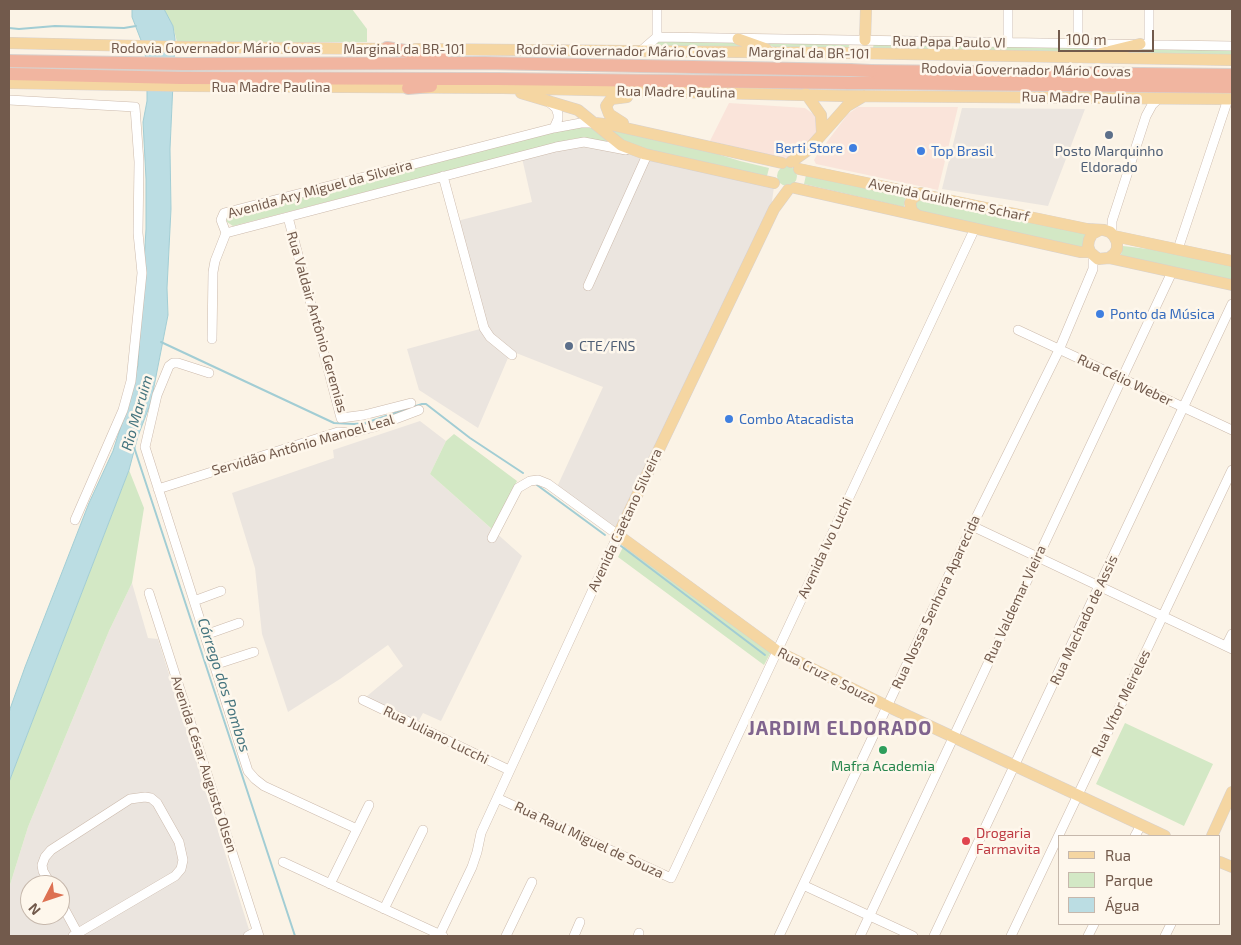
<!DOCTYPE html>
<html>
<head>
<meta charset="utf-8">
<style>
  body { margin:0 }
  #map { position:relative; width:1241px; height:945px; overflow:hidden; background:#fbf3e6; font-family:"Exo 2",sans-serif }
  canvas { display:block }
  .frame { position:absolute; inset:0; border:10px solid #725a4c; pointer-events:none }
  .legend { position:absolute; left:1058px; top:835px; width:162px; height:90px; box-sizing:border-box; background:#fef7ec; border:1px solid #c6b8ac; margin:0; padding:6px 9px; list-style:none; font-size:15px; color:#725a4c }
  .legend li { display:flex; align-items:center; gap:10px; height:25px }
  .legend b { width:25px; border:1px solid #c6b8ac }
  .north { position:absolute; left:20px; top:875px; width:50px; height:50px; box-sizing:border-box; background:#fef7ec; border:1px solid #c6b8ac; border-radius:50%; rotate:229deg; font-size:14px; font-weight:700; line-height:20px; text-align:center; color:#725a4c }
  .north::after { content:''; display:block; margin:auto; width:18px; height:22px; background:#dd7152; clip-path:polygon(50% 0,100% 100%,50% 72%,0 100%) }
  .scale { position:absolute; left:1058px; top:30px; width:96px; height:22px; box-sizing:border-box; border:2px solid #725a4c; border-top:0; padding-left:6px; font-size:15px; line-height:18px; white-space:nowrap; color:#725a4c; -webkit-text-stroke:4px #fef7ec; paint-order:stroke }
</style>
</head>
<body>
<div id="map">
<canvas width="1241" height="945"></canvas>
<div class="frame"></div>
<ul class="legend">
<li><b style="height:6px;background:#f5d6a2"></b>Rua</li>
<li><b style="height:14px;background:#d3e8c5"></b>Parque</li>
<li><b style="height:14px;background:#bbdde3"></b>Água</li>
</ul>
<div class="north">N</div>
<div class="scale">100 m</div>
</div>
<script>
const context = document.querySelector('canvas').getContext('2d');
context.lineJoin = 'round';
function fill(path, color) {
  context.fillStyle = color;
  context.fill(path, 'evenodd');
}
function toPath(rows) {
  const path = new Path2D();
  for (const r of rows) {
    if (r.length === 3) {
      path.moveTo(r[0] + r[2], r[1]);
      path.arc(r[0], r[1], r[2], 0, 2 * Math.PI);
      continue;
    }
    path.moveTo(r[0], r[1]);
    for (let i = 2; i < r.length; i += 2) path.lineTo(r[i], r[i + 1]);
  }
  return path;
}
function stroke(path, color, width, dash) {
  context.strokeStyle = color;
  context.lineWidth = width;
  context.lineCap = dash ? 'butt' : 'round';
  context.setLineDash(dash || []);
  context.stroke(path);
}
function drawText(font, color, halo, rows, align = 'center') {
  context.font = font + ' "Exo 2",sans-serif';
  context.lineWidth = 5;
  context.setLineDash([]);
  context.textBaseline = 'middle';
  context.strokeStyle = halo;
  context.fillStyle = color;
  for (const [text, x, y, turn = 0] of rows) {
    context.save();
    context.translate(x, y);
    context.rotate((+turn || 0) * Math.PI / 180);
    context.textAlign = isNaN(turn) ? turn : align;
    if (halo) context.strokeText(text, 0, 0);
    context.fillText(text, 0, 0);
    context.restore();
  }
}
fill(toPath([
  [729,103,805,108,816,116,817,131,799,154,788,159,710,141],
  [858,107,958,107,938,190,816,164,814,160,817,155,848,114]
]), '#fae4da');
fill(toPath([
  [962,108,1085,109,1048,206,942,189],
  [584,145,644,157,774,187,771,208,617,530,557,487,603,387,511,351,478,428,419,390,407,349,480,329,457,221,532,202,522,158],
  [420,421,446,441,430,474,522,556,441,721,423,713,418,722,366,697,403,666,388,645,340,679,288,712,262,634,255,568,232,493,334,458,333,450],
  [132,583,148,638,158,639,251,936,9,936,9,888,28,827,109,631],
  [30,885,60,885,60,915,30,915]
]), '#ebe5df');
fill(toPath([
  [164,9,352,9,367,29,367,42,177,42,173,26],
  [659,39,736,41,757,50,649,46],
  [758,40,850,44,848,48,774,47],
  [874,42,1110,46,1086,53,873,48],
  [1137,47,1232,47,1232,56,1112,54],
  [594,124,613,144,583,138,572,139,233,226,227,222,226,217,545,132],
  [614,127,678,142,740,161,769,168,767,176,645,151,607,132],
  [787,176,10],
  [806,175,909,196,905,199,904,207,804,184],
  [918,200,1086,233,1084,248,920,212,914,205],
  [1123,246,1174,252,1232,265,1232,284,1120,259],
  [454,434,517,481,493,530,430,474,446,441],
  [129,470,144,508,132,583,109,631,28,827,9,888,9,782],
  [624,545,772,650,764,665,618,557],
  [1125,723,1213,764,1184,826,1096,784]
]), '#d3e8c5');
const water = toPath([
  [132,9,164,9,173,26,175,39,170,149,171,209,167,288,168,315,151,402,138,436,129,470,9,782,9,714,10,709,25,667,89,503,113,451,131,395,138,365,146,229,146,179,143,122,147,101,147,65,144,48,132,17,132,9]
]);
fill(water, '#bbdde3');
stroke(water, '#a2cdd4', 1);
stroke(toPath([
  [9,28,19,29,55,26,124,28,136,26],
  [161,342,334,423,354,424,365,423,422,404,426,404,470,438,523,473],
  [134,447,295,936],
  [537,485,605,535],
  [621,546,765,655]
]), '#a2cdd4', 2);
const minor = toPath([
  [657,37,657,9],
  [1008,42,1008,9],
  [1078,43,1078,9],
  [1149,44,1149,9],
  [641,51,657,37,1232,46],
  [9,100,135,107,139,162,138,233,142,273,131,381,123,410,75,520],
  [549,102,556,108,558,114,558,119,554,128],
  [443,176,484,328,490,337,512,355],
  [288,217,341,418,364,415,411,403],
  [226,233,556,147,584,142,626,150],
  [226,233,221,220,224,213,554,128,581,123,595,123],
  [1112,234,1112,221,1146,116,1152,105,1159,98],
  [1178,249,1228,99],
  [588,286,647,155],
  [1018,330,1232,430],
  [212,339,213,272,215,261,226,233],
  [209,373,178,363,173,363,169,366,157,395,145,447,248,771,255,779,264,786,357,829],
  [158,489,338,432,351,433,374,427,419,410],
  [972,526,1232,649],
  [149,593,259,936],
  [194,601,221,591],
  [205,635,239,623],
  [1226,646,1232,634],
  [214,665,254,652],
  [363,700,509,770],
  [497,798,671,878,975,228],
  [1135,836,1141,825],
  [283,862,443,936],
  [330,884,369,805],
  [51,885,43,871,42,865,45,857,51,850,130,799,145,797,151,798,157,803,179,842,183,860,181,869,175,876,73,936],
  [803,885,913,936],
  [60,901,79,936],
  [384,909,423,830],
  [248,936,257,931],
  [439,936,472,867,477,852,481,833,618,535,548,484,538,480,530,481,518,488,492,538],
  [506,936,532,882],
  [574,936,580,922],
  [638,936,639,933],
  [779,936,972,526,1059,350,1093,269,1093,256],
  [860,936,1172,272],
  [934,936,1232,304],
  [1011,936,1232,470],
  [1088,936,1094,924],
  [1165,936,1171,924]
]);
const major = toPath([
  [738,39,766,49],
  [865,40,866,9],
  [9,43,184,47,394,49],
  [415,49,849,53,1232,60],
  [1099,54,1140,44],
  [9,83,189,86,503,88,844,96,1232,99],
  [521,93,578,110,621,145,645,154,774,183],
  [806,94,821,115,822,133],
  [595,123,612,125,782,163],
  [623,123,609,114,606,106,611,99,627,97],
  [791,162,808,150,847,106,864,96],
  [799,169,1087,229,1104,230,1110,232,1114,236,1117,242,1117,249,1114,254,1109,258,1098,259,1090,252,1088,246,1089,240,1092,234,1098,231],
  [795,188,1080,252,1090,252],
  [788,190,774,209,618,535,777,651,887,706,1165,836],
  [917,215,912,211,910,203,913,198,921,193],
  [1114,236,1232,261],
  [1109,258,1232,285],
  [1212,836,1232,792],
  [1220,862,1232,867]
]);
const highway = toPath([
  [387,48,442,57],
  [9,61,183,64,484,63,850,70],
  [871,71,1232,75],
  [9,74,181,78,497,79,849,83],
  [870,83,1232,87],
  [408,88,431,86]
]);
stroke(minor, '#ccbaac', 10);
stroke(major, '#d8d1cd', 12);
stroke(highway, '#d8d1cd', 14);
stroke(minor, '#fff', 9);
stroke(major, '#f5d6a2', 11);
stroke(highway, '#f1b5a0', 12);
const highwayBridge = toPath([
  [850,70,871,71],
  [849,83,870,83]
]);
stroke(highwayBridge, '#d8d1cd', 14, []);
stroke(highwayBridge, '#f1b5a0', 12);
for (const [x, y, r, color] of [
  [1109,135,5,"#5c6f8a"],
  [853,148,5,"#3f7fe0"],
  [921,151,5,"#3f7fe0"],
  [1100,314,5,"#3f7fe0"],
  [569,346,5,"#5c6f8a"],
  [729,419,5,"#3f7fe0"],
  [883,750,5,"#2e9e5b"],
  [966,841,5,"#e0444e"]
]) {
  const dot = new Path2D();
  dot.arc(x, y, r, 0, 2 * Math.PI);
  context.fillStyle = color;
  context.fill(dot);
  stroke(dot, '#fef7ec', 2);
}
drawText('14px', '#725a4c', '#fef7ec', [
  ["Rua Papa Paulo VI",949,42,1],
  ["Rodovia Governador Mário Covas",216,48],
  ["Marginal da BR-101",404,49],
  ["Rodovia Governador Mário Covas",621,51,1],
  ["Marginal da BR-101",809,53,1],
  ["Rodovia Governador Mário Covas",1026,70,1],
  ["Rua Madre Paulina",271,87],
  ["Rua Madre Paulina",676,92,1],
  ["Rua Madre Paulina",1081,98,1],
  ["Avenida Ary Miguel da Silveira",320,189,-15],
  ["Avenida Guilherme Scharf",949,200,12],
  ["Rua Valdair Antônio Geremias",317,322,74],
  ["Rua Célio Weber",1125,380,25],
  ["Servidão Antônio Manoel Leal",303,445,-16],
  ["Avenida Caetano Silveira",625,520,-65],
  ["Avenida Ivo Luchi",825,548,-65],
  ["Rua Nossa Senhora Aparecida",936,602,-65],
  ["Rua Valdemar Vieira",1015,604,-65],
  ["Rua Machado de Assis",1084,620,-65],
  ["Rua Cruz e Souza",827,676,27],
  ["Rua Vítor Meireles",1121,703,-64],
  ["Rua Juliano Lucchi",436,735,26],
  ["Avenida César Augusto Olsen",204,764,72],
  ["Rua Raul Miguel de Souza",589,840,25]
]);
drawText('14px', '#366cbe', '#fef7ec', [
  ["Berti Store",843,148,"right"],
  ["Top Brasil",931,151],
  ["Ponto da Música",1110,314],
  ["Combo Atacadista",739,419]
], 'left');
drawText('14px', '#4e5e75', '#fef7ec', [
  ["Posto Marquinho",1109,151],
  ["Eldorado",1109,167],
  ["CTE/FNS",579,346,"left"]
]);
drawText('14px', '#27864d', '#fef7ec', [
  ["Mafra Academia",883,766]
]);
drawText('14px', '#be3a42', '#fef7ec', [
  ["Drogaria",976,833],
  ["Farmavita",976,849]
], 'left');
drawText('italic 15px', '#44747e', '#fef7ec', [
  ["Rio Maruim",137,413,-74],
  ["Córrego dos Pombos",224,685,72]
]);
context.letterSpacing = '1px';
drawText('bold 19px', '#80648e', '#fef7ec', [
  ["JARDIM ELDORADO",840,729]
]);
context.letterSpacing = '0px';
</script>
</body>
</html>
